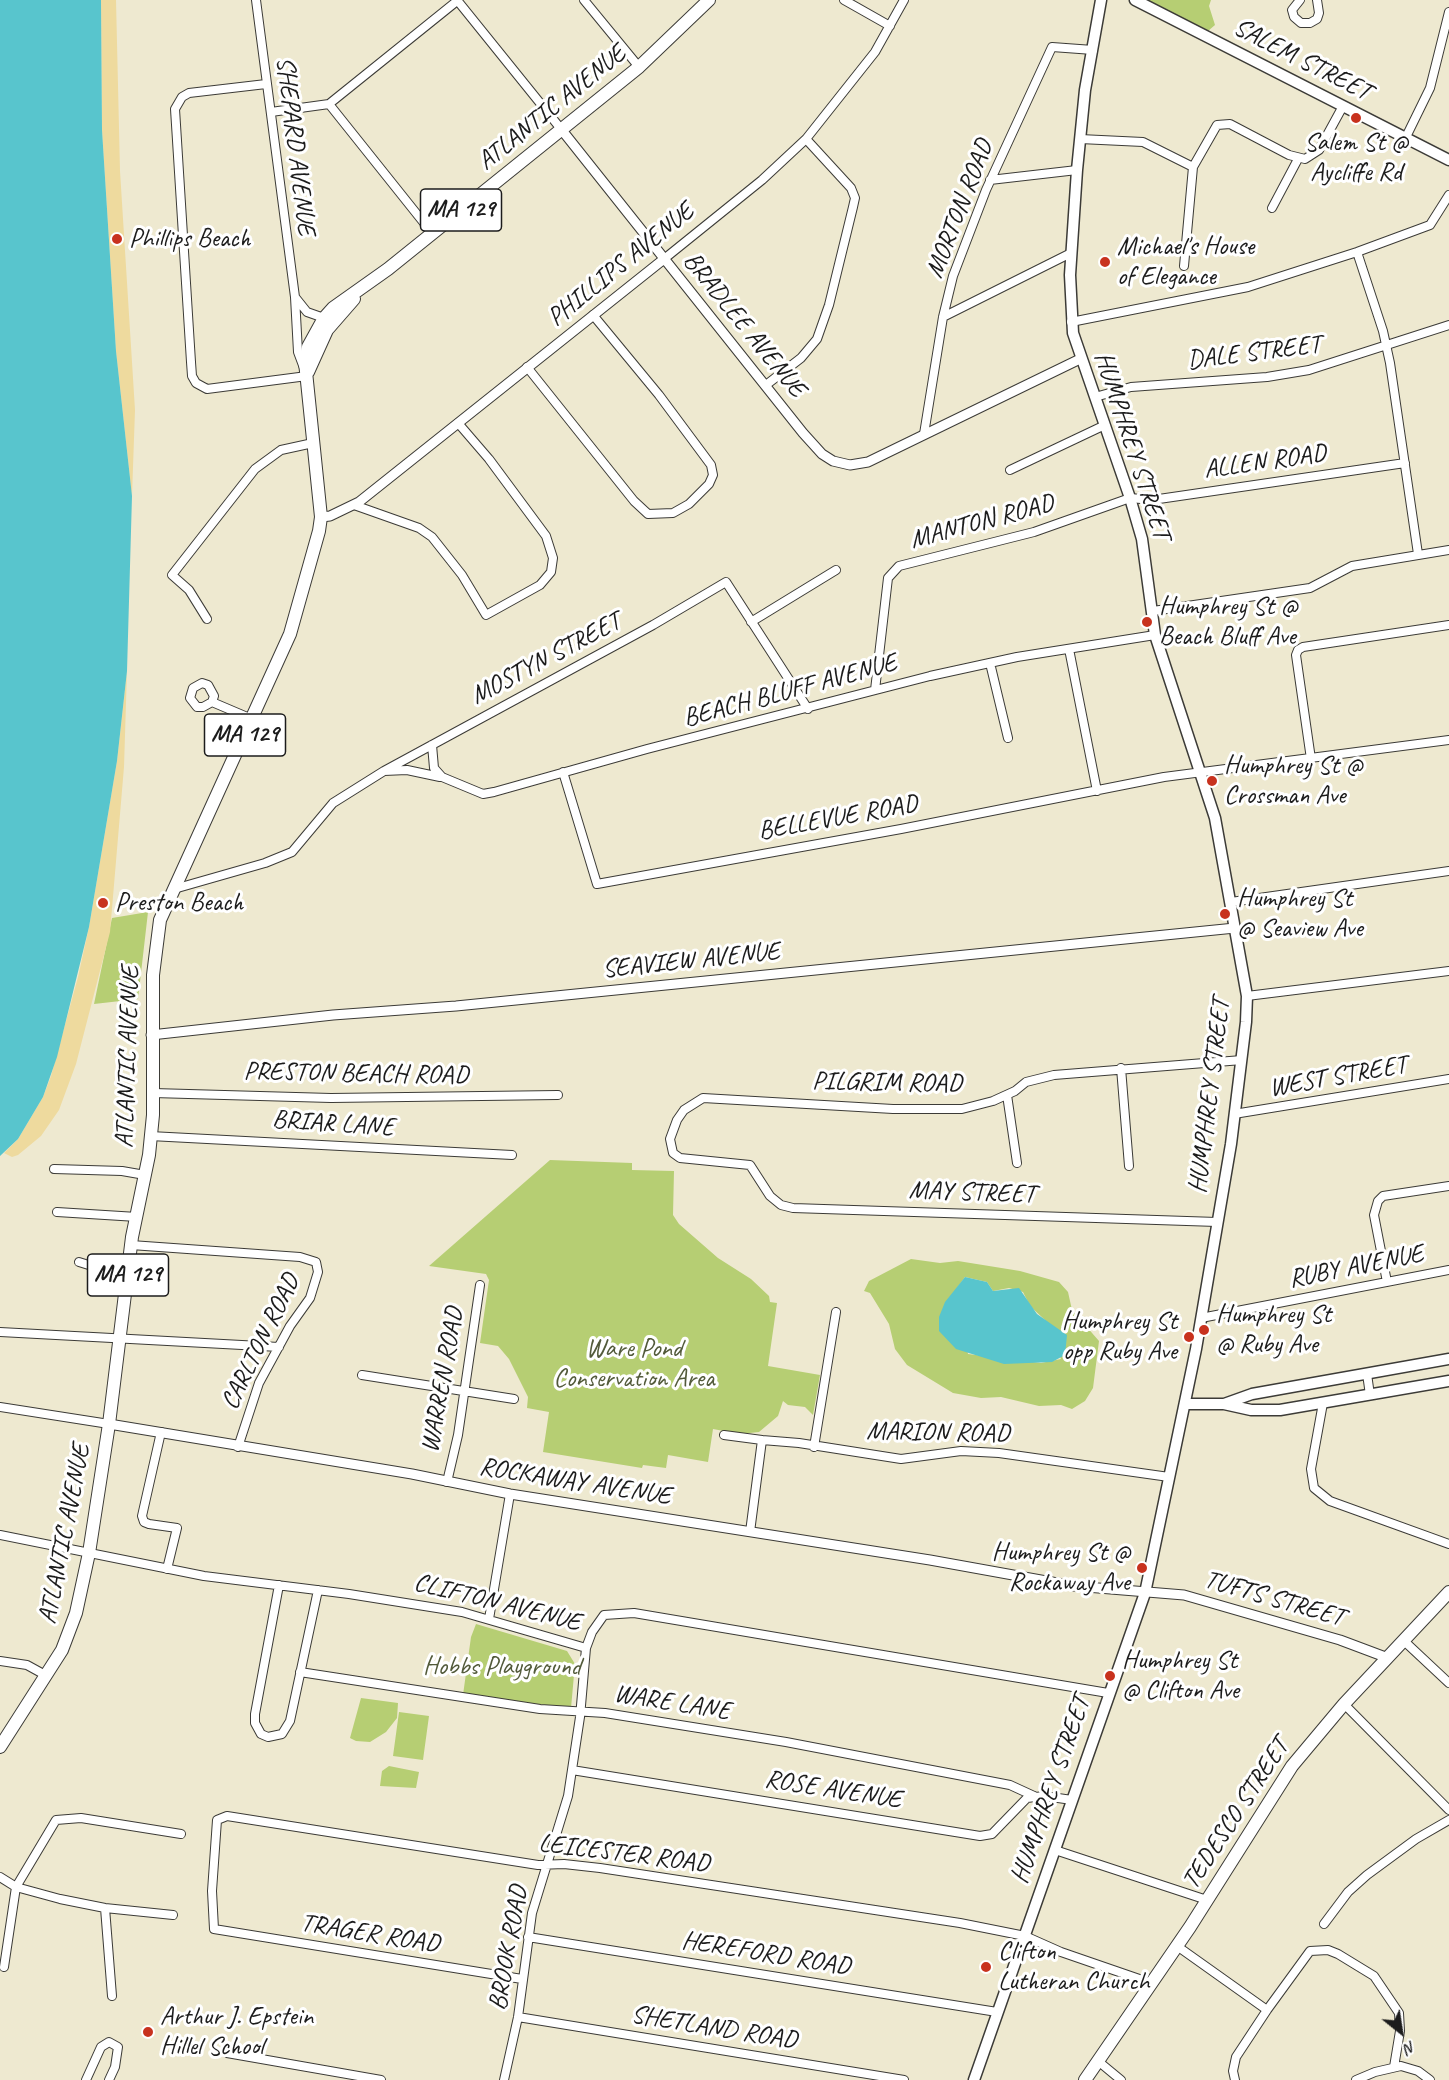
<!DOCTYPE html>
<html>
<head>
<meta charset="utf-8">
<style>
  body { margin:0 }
  #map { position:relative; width:1449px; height:2080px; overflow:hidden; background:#eee9d0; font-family:Caveat,sans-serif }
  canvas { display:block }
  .north { position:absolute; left:1371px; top:2002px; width:60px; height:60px; -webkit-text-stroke:4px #fff; paint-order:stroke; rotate:150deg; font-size:16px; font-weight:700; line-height:24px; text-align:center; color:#1c1c1c }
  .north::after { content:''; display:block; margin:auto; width:21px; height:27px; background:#1c1c1c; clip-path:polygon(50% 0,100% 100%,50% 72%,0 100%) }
</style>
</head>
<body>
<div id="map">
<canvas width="1449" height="2080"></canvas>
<div class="north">N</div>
</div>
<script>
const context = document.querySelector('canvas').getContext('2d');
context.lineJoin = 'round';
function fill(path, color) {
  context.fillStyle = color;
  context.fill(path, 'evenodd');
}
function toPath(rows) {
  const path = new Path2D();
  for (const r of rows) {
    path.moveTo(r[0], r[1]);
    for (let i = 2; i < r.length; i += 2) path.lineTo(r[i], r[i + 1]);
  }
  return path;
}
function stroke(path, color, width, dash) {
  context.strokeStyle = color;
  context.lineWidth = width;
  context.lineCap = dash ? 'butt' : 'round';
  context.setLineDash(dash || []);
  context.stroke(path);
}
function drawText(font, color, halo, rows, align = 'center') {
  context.font = font + ' Caveat,sans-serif';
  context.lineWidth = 6;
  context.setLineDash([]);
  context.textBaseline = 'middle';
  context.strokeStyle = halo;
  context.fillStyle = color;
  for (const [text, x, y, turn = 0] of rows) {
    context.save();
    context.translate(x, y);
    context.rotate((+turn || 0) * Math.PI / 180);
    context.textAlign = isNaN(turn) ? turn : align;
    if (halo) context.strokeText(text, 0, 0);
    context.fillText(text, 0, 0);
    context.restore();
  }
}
fill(toPath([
  [1145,0,1211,0,1209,6,1215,25,1208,31],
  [148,912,138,999,94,1004,112,918],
  [550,1160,632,1163,632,1170,674,1171,673,1215,679,1224,718,1258,751,1279,769,1296,770,1302,777,1303,768,1366,820,1375,813,1415,805,1407,788,1405,783,1401,778,1416,759,1432,740,1434,713,1429,708,1462,668,1455,666,1468,643,1465,642,1468,543,1452,549,1412,527,1408,528,1397,509,1359,498,1346,480,1343,489,1280,486,1274,429,1266],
  [911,1259,940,1263,958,1261,1020,1271,1059,1282,1068,1292,1072,1310,1099,1341,1093,1388,1085,1401,1072,1409,1061,1405,1039,1406,1001,1397,981,1398,953,1393,907,1365,895,1349,889,1324,870,1293,864,1291,869,1281],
  [965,1277,987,1282,993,1291,1009,1288,1023,1292,1030,1306,1045,1320,1061,1359,1041,1363,968,1354,957,1288],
  [476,1624,567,1651,575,1664,571,1708,463,1695,471,1637],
  [361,1698,398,1703,397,1718,386,1732,370,1742,356,1741,350,1738],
  [399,1712,429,1716,423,1760,393,1756],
  [389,1766,419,1772,416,1788,380,1786,382,1771]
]), '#b6ce73');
fill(toPath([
  [101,0,116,0,120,171,135,410,132,496,116,351,102,130],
  [127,671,124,767,110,932,76,1064,59,1110,41,1136,18,1155,12,1157,4,1153,18,1139,43,1097,51,1076,78,977,89,927,117,761]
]), '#eeda9e');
fill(toPath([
  [0,0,101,0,102,130,116,351,132,496,127,671,117,761,89,927,57,1057,43,1097,18,1139,0,1156],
  [965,1277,987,1282,993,1291,1019,1288,1037,1314,1067,1335,1065,1355,1052,1362,1004,1364,956,1349,939,1331,939,1317,945,1302]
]), '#58c5cd');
const minor = toPath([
  [256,0,295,297,307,312,324,318],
  [457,0,561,129],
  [584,0,639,67],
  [844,0,890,26],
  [1300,0,1292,10,1294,17,1301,23,1310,23,1317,19,1319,13,1317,0],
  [266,84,189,93,182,97,175,109,191,362,192,376,196,383,207,389,307,376,298,352,295,297],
  [329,104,457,1],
  [271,112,329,104,432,233],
  [1406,137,1430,88,1449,12],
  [1080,139,1143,142,1193,167],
  [990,180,1077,170],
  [1272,208,1298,159],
  [1357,252,1383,331,1390,363,1418,554],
  [664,259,762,180,806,139,875,52,904,0],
  [1184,266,1193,167,1217,125,1230,124,1289,155,1305,159,1319,150,1343,106],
  [943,317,1071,253],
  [1071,322,1248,287,1357,252,1430,225,1449,195],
  [527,367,634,501,648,514,673,513,689,504,709,484,713,475,711,465,659,395,593,315],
  [766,385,801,358,817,339,829,305,853,207,855,198,851,188,806,139],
  [1095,397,1131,387,1267,377,1309,370,1449,325],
  [924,434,943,317,953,276,986,190,1052,47,1093,50],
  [1010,470,1105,425],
  [354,505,419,528,432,537,462,575,486,615,540,585,551,572,553,558,546,536,489,459,458,423],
  [1153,611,1310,588,1352,566,1449,550],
  [207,619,189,590,172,575,255,469,281,450,313,443],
  [751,622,836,570],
  [1069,649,1097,791],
  [990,663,1008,738],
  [875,690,888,578,899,566,1034,532,1130,498,1152,500,1405,463],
  [212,702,214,696,208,685,202,683,193,688,190,698,197,707,203,707,212,702,252,719],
  [432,745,434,768,442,777,483,794,494,792,647,749,930,676,1017,657,1155,635],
  [1311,759,1296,655,1298,650,1303,647,1449,625],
  [384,771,653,625,726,582,808,709],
  [563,772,597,884,901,829,1164,777,1449,740],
  [174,889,265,863,292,852,333,803,384,771,407,770,440,777],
  [1231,902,1449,871],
  [1247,996,1449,971],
  [1121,1068,1129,1166],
  [153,1093,331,1098,558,1095],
  [1007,1095,1017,1163],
  [1234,1114,1449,1079],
  [150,1136,512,1155],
  [54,1169,122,1171,145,1175],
  [57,1212,137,1217],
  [1217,1222,793,1208,781,1205,770,1196,750,1165,680,1158,673,1153,670,1139,677,1120,684,1110,703,1098,893,1109,962,1109,993,1101,1015,1091,1026,1082,1054,1075,1242,1060],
  [131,1245,300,1257,316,1262,318,1272,310,1298,290,1326,259,1383,238,1447],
  [79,1262,127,1277],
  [1387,1282,1374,1215,1378,1201,1383,1196,1449,1186],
  [1201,1318,1449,1270],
  [0,1332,279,1347],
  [1367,1374,1370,1395],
  [362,1375,514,1399],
  [1323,1403,1311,1469,1314,1488,1330,1501,1449,1544],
  [0,1407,109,1424],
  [161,1432,142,1516,144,1522,149,1524,177,1528,167,1569],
  [724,1435,762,1440],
  [814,1447,836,1312],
  [447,1482,458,1435,480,1285],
  [750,1532,762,1440,799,1443,901,1459,961,1451,999,1453,1169,1477],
  [0,1535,204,1576,349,1594,462,1612,586,1648],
  [279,1585,255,1714,255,1723,261,1734,268,1737,282,1734,290,1721,318,1590],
  [489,1619,510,1494],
  [1403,1640,1449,1683],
  [0,1661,27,1665,47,1676],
  [300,1672,540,1709,605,1713,786,1742,1010,1785,1034,1796],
  [1344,1704,1449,1810],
  [572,1770,980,1836,992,1834,1027,1798,1044,1796,1072,1800],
  [1055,1850,1207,1900],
  [0,1877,16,1887,60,1899,105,1908,173,1915],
  [105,1908,112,1996],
  [1324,1924,1348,1892,1367,1875,1416,1839,1449,1820],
  [528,1937,997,2012],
  [1177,1946,1267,2010,1236,2057,1233,2071,1235,2080],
  [4,1967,16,1887,56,1820,81,1818,181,1834],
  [522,1979,214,1929,212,1891,217,1820,227,1816,538,1865,564,1864,600,1868,960,1923,1025,1936,1061,1952,1151,1983],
  [1267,2010,1310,1951,1328,1950,1338,1954,1374,1976,1399,2013,1400,2031,1394,2067],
  [518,2017,904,2080],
  [227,2053,381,2080],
  [1098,2061,1121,2080],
  [86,2080,101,2047,109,2042,118,2047,115,2067,109,2080],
  [504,2080,518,2017,532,1913,568,1796,580,1717,586,1648,592,1632,604,1615,634,1613,1108,1693],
  [1356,2080,1375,2072,1401,2066,1418,2071,1430,2080]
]);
const tertiary = toPath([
  [561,129,803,433,822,454,833,461,850,465,868,462,1080,359],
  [321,517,330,516,359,502,664,259],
  [151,1035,333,1015,456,1006,1235,928],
  [109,1424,412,1474,510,1494,930,1560,1074,1586,1184,1595,1340,1640,1388,1658]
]);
const secondary = toPath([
  [1135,0,1449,160],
  [1185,1404,1224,1404,1252,1394,1449,1359],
  [1224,1404,1251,1410,1280,1410,1449,1381],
  [974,2080,1145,1593,1196,1349,1231,1144,1246,1022,1247,996,1215,818,1155,635,1142,539,1130,498,1073,333,1070,275,1077,170,1085,90,1101,0]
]);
const primary = toPath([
  [308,372,327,330,354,299],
  [0,1747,62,1650,76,1613,89,1553,109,1424,132,1237,149,1155,153,1115,153,975,160,920,290,634,319,531,321,517,305,362,308,347,324,318,333,308,388,269,639,67,709,0],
  [1085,2080,1190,1927,1292,1766,1344,1704,1449,1592]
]);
stroke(minor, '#3c3b37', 10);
stroke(tertiary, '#3c3b37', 11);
stroke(secondary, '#3c3b37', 13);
stroke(primary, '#3c3b37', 14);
stroke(minor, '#fff', 8);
stroke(tertiary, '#fff', 9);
stroke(secondary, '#fff', 10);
stroke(primary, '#fff', 12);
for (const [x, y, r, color] of [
  [1356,118,6,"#c8321e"],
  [117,239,6,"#c8321e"],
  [1105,262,6,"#c8321e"],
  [1147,622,6,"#c8321e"],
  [1212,781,6,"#c8321e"],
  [103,903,6,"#c8321e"],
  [1225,914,6,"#c8321e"],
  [1204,1330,6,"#c8321e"],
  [1189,1337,6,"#c8321e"],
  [1142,1568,6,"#c8321e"],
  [1110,1676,6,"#c8321e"],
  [986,1967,6,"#c8321e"],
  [148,2032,6,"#c8321e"]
]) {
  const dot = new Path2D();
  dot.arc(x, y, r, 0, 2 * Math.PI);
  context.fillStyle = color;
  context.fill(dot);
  stroke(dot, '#fff', 2);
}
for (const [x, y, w] of [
  [461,210,81],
  [245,735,81],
  [128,1275,81]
]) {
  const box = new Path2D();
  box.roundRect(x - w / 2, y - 21, w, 42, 4.5);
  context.fillStyle = '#fff';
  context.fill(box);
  stroke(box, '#1c1c1c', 1.5);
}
drawText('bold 24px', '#1c1c1c', null, [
  ["MA 129",461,210],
  ["MA 129",245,735],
  ["MA 129",128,1275]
]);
drawText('26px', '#1c1c1c', '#fff', [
  ["SALEM STREET",1302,60,27],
  ["ATLANTIC AVENUE",552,108,-39],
  ["SHEPARD AVENUE",295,146,83],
  ["MORTON ROAD",960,209,-69],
  ["PHILLIPS AVENUE",621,265,-39],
  ["BRADLEE AVENUE",744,325,51],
  ["DALE STREET",1254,353,-7],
  ["HUMPHREY STREET",1132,446,72],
  ["ALLEN ROAD",1265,462,-8],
  ["MANTON ROAD",982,522,-15],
  ["MOSTYN STREET",546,659,-28],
  ["BEACH BLUFF AVENUE",790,691,-15],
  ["BELLEVUE ROAD",838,818,-10],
  ["SEAVIEW AVENUE",691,961,-6],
  ["ATLANTIC AVENUE",128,1057,-88],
  ["PRESTON BEACH ROAD",356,1074,1],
  ["WEST STREET",1338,1077,-10],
  ["PILGRIM ROAD",887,1083,1],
  ["HUMPHREY STREET",1210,1096,-83],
  ["BRIAR LANE",333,1124,4],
  ["MAY STREET",972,1193,2],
  ["RUBY AVENUE",1356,1267,-11],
  ["CARLTON ROAD",261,1342,-64],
  ["WARREN ROAD",443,1380,-80],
  ["MARION ROAD",938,1433,1],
  ["ROCKAWAY AVENUE",575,1482,9],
  ["ATLANTIC AVENUE",65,1534,-79],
  ["TUFTS STREET",1274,1599,16],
  ["CLIFTON AVENUE",497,1603,14],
  ["WARE LANE",672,1703,9],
  ["ROSE AVENUE",833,1790,9],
  ["HUMPHREY STREET",1051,1790,-71],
  ["TEDESCO STREET",1236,1814,-57],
  ["LEICESTER ROAD",624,1854,7],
  ["TRAGER ROAD",370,1934,9],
  ["BROOK ROAD",509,1948,-80],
  ["HEREFORD ROAD",766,1954,9],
  ["SHETLAND ROAD",714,2028,9]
]);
drawText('26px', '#1c1c1c', '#fff', [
  ["Salem St @",1356,143,"center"],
  ["Aycliffe Rd",1356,173,"center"],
  ["Phillips Beach",129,239],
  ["Michael's House",1117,247],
  ["of Elegance",1117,277],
  ["Humphrey St @",1159,607],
  ["Beach Bluff Ave",1159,637],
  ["Humphrey St @",1224,766],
  ["Crossman Ave",1224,796],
  ["Humphrey St",1237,899],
  ["@ Seaview Ave",1237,929],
  ["Preston Beach",115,903],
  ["Humphrey St",1216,1315],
  ["@ Ruby Ave",1216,1345],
  ["Humphrey St",1177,1322,"right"],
  ["opp Ruby Ave",1177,1352,"right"],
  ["Humphrey St @",1130,1553,"right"],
  ["Rockaway Ave",1130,1583,"right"],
  ["Humphrey St",1122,1661],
  ["@ Clifton Ave",1122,1691],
  ["Clifton",998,1952],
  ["Lutheran Church",998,1982],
  ["Arthur J. Epstein",160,2017],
  ["Hillel School",160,2047]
], 'left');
drawText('26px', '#525a3a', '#fff', [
  ["Ware Pond",634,1349],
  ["Conservation Area",634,1379],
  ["Hobbs Playground",502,1667]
]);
</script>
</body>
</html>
